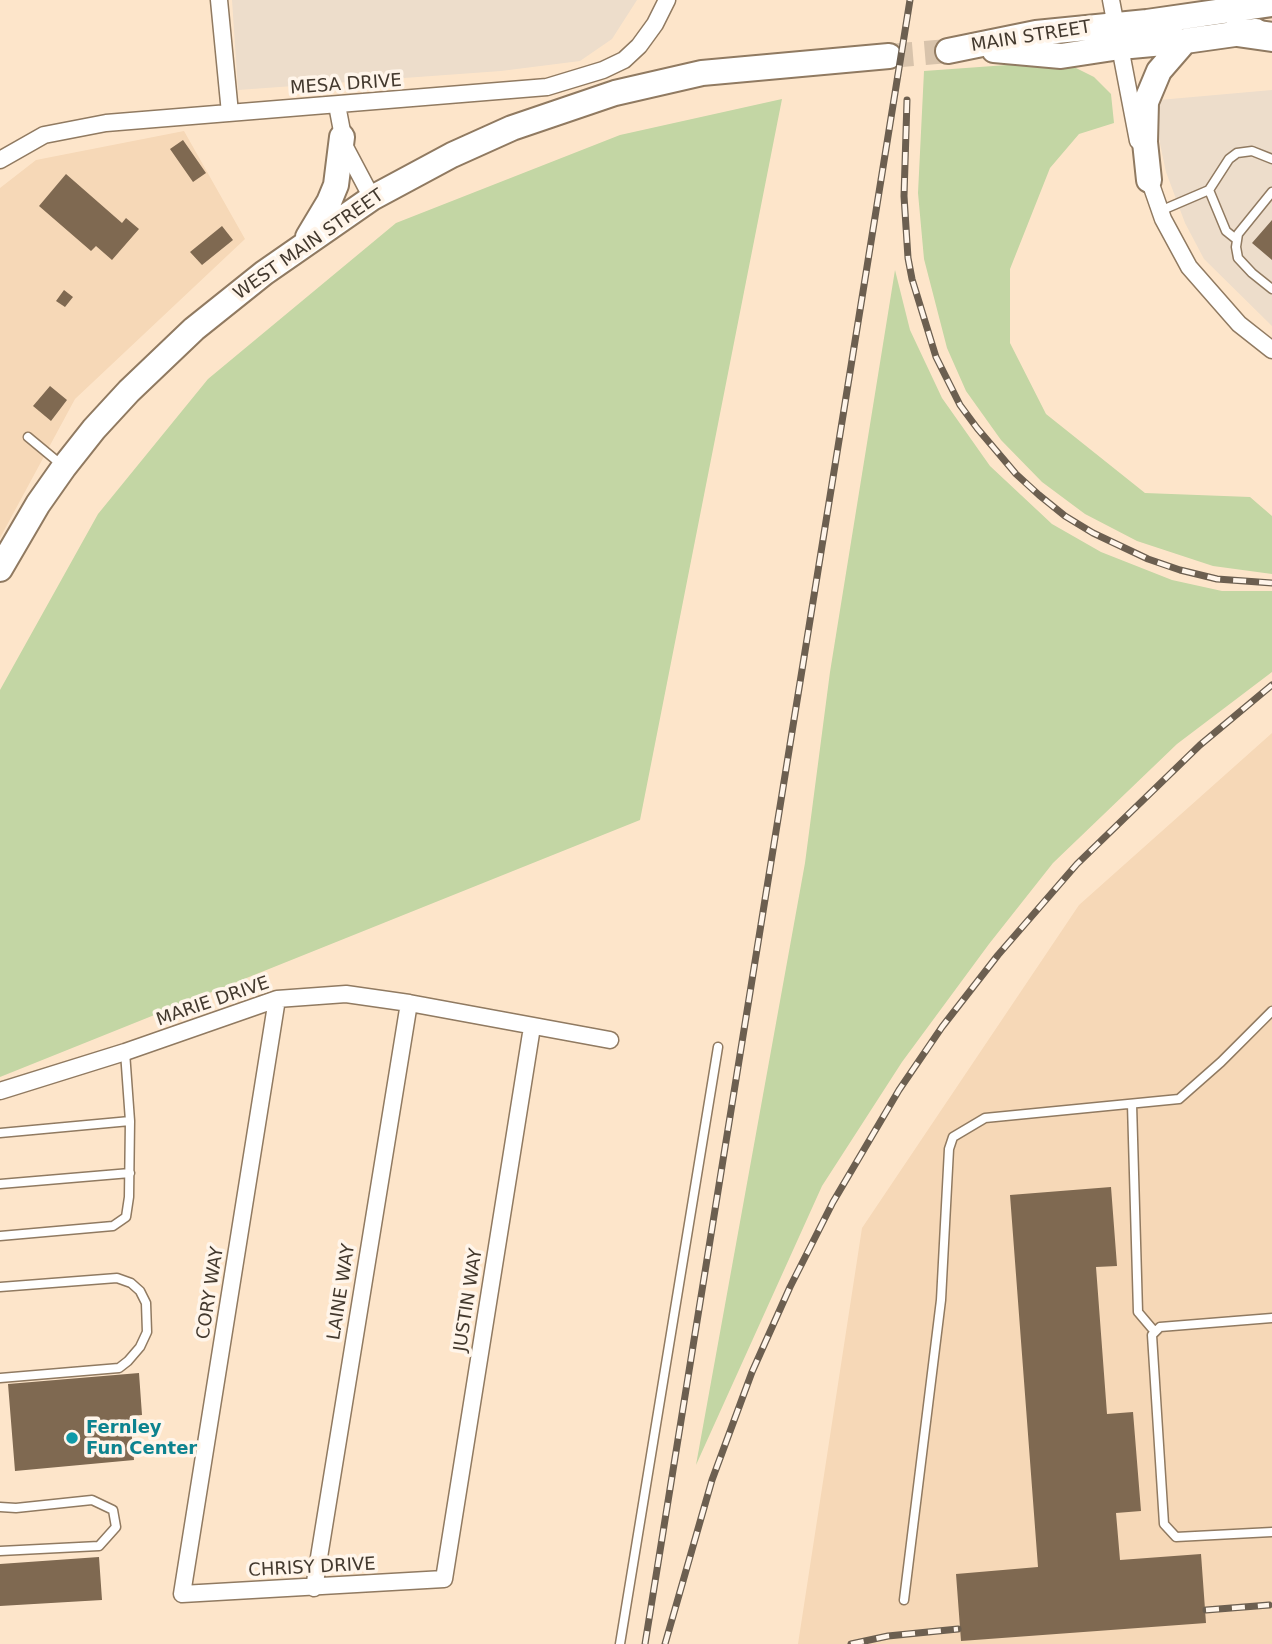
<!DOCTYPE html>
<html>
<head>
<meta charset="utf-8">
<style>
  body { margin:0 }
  canvas { display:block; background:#fde5ca }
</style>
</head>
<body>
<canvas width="1272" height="1644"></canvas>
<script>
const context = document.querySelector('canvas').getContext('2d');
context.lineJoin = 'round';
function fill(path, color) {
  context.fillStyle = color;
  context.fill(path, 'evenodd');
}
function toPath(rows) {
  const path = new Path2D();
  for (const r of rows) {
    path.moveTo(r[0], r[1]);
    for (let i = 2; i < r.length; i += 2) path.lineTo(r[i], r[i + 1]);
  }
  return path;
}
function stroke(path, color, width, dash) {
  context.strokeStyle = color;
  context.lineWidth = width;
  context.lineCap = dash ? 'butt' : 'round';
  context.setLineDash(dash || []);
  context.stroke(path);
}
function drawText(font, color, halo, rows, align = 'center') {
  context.font = font + ' "DejaVu Sans",sans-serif';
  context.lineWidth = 7;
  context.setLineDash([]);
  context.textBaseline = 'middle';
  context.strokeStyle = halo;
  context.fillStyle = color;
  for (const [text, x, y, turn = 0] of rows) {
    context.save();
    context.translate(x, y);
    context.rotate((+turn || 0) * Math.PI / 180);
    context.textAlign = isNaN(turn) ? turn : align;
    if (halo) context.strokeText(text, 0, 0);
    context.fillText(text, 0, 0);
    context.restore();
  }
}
fill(toPath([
  [232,0,637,0,612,39,580,61,501,71,238,90],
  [1272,90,1272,326,1204,259,1185,223,1166,172,1155,120,1159,100]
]), '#edddcb');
fill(toPath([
  [184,131,245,239,75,399,0,538,0,188,36,160],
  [1272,733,1272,1644,798,1644,862,1228,1079,905]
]), '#f6d8b7');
fill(toPath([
  [1035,63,1072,66,1094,77,1111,94,1114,123,1079,134,1050,168,1010,269,1010,343,1046,414,1145,493,1250,497,1272,516,1272,574,1213,566,1137,541,1085,514,1042,482,1001,440,966,391,947,348,924,259,918,193,924,71],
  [782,99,640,820,0,1077,0,690,98,514,208,379,396,223,620,135],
  [895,270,910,330,942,398,990,466,1052,524,1101,552,1172,580,1222,591,1272,591,1272,672,1177,744,1053,863,989,944,902,1062,822,1186,696,1465,805,863,830,672]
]), '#c3d6a4');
fill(toPath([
  [183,140,206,173,193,182,170,149],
  [66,174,122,223,126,218,139,229,112,260,96,246,91,251,39,206],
  [1272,220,1272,260,1252,243],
  [222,226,233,240,202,265,190,252],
  [64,290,73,297,65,307,56,301],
  [50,386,67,400,51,421,33,406],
  [1111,1187,1117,1266,1096,1267,1107,1414,1133,1412,1141,1511,1116,1513,1120,1560,1201,1554,1206,1623,961,1641,956,1574,1038,1567,1010,1195],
  [139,1373,142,1415,130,1416,134,1460,15,1471,8,1384],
  [99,1557,102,1600,0,1606,0,1564]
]), '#7f6951');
stroke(toPath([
  [889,56,948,51]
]), '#d8c3ab', 24, [24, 12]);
const service = toPath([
  [1209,190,1226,231,1236,239],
  [1272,192,1238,234,1236,247,1238,258,1252,273,1272,289],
  [1160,211,1209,190,1229,159,1237,153,1252,151,1272,159],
  [28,437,63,466],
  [1132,1104,1138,1312,1155,1332],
  [0,1133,130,1121],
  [0,1184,130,1173],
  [0,1236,113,1226,126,1217,129,1197,130,1121,125,1052],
  [0,1287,117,1278,131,1283,140,1291,146,1303,147,1332,140,1347,128,1361,119,1368,0,1378],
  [1272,1318,1160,1327,1152,1335,1164,1524,1176,1537,1272,1532],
  [0,1507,16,1508,92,1500,113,1510,116,1527,99,1546,0,1551],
  [904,1600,941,1300,949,1149,953,1137,985,1118,1179,1099,1221,1062,1272,1011],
  [620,1644,718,1047]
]);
const minor = toPath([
  [219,0,230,113],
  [1111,0,1138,141],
  [337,105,345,147,372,198],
  [0,160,44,135,106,123,547,87,603,70,624,60,639,46,655,24,667,0],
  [1147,173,1163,219,1189,267,1239,324,1272,350],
  [277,999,182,1594,444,1579,532,1027],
  [0,1091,125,1052,277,999,346,994,409,1003,610,1040],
  [314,1588,409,1003]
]);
const primary = toPath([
  [994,50,1061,56,1120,47,1185,41,1256,31],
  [948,51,1036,33,1147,22,1272,4],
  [1149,180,1145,142,1146,102,1159,71,1185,41],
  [308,237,329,202,336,185,342,137],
  [0,569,38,504,64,467,94,429,129,391,194,329,264,273,372,198,452,155,512,128,615,93,702,73,889,56]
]);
const motorway = toPath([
  [1237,32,1272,37]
]);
stroke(service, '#907a61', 11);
stroke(minor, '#907a61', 19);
stroke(primary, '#907a61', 28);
stroke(motorway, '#907a61', 32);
stroke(service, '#fff', 8);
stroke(minor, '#fff', 16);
stroke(primary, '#fff', 24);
stroke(motorway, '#fff', 28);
const rail = toPath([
  [907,100,904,196,908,258,912,279,936,357,960,405,977,428,1016,474,1039,495,1065,516,1093,533,1148,559,1180,570,1217,579,1272,583],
  [1206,1610,1269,1605],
  [645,1644,910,0],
  [665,1644,712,1480,752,1372,790,1287,833,1202,899,1090,942,1027,998,955,1077,864,1200,745,1272,685],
  [851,1644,888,1636,958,1629]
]);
stroke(rail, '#6c5f50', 7);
stroke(rail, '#fff5ea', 4.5, [13]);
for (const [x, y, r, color] of [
  [72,1438,7,"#0f9aa8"]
]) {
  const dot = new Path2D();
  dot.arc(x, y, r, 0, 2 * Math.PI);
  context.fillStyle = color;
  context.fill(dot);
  stroke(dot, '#fff5ea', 2.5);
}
drawText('18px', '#43392e', '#fff5ea', [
  ["MAIN STREET",1031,37,-9],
  ["MESA DRIVE",346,85,-4],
  ["WEST MAIN STREET",309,245,-35],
  ["MARIE DRIVE",213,1002,-19],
  ["LAINE WAY",342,1292,-81],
  ["CORY WAY",211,1293,-81],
  ["JUSTIN WAY",469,1300,-81],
  ["CHRISY DRIVE",312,1568,-3]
]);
drawText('bold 18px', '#0d838f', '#fff5ea', [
  ["Fernley",86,1428],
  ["Fun Center",86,1449]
], 'left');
</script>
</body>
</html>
